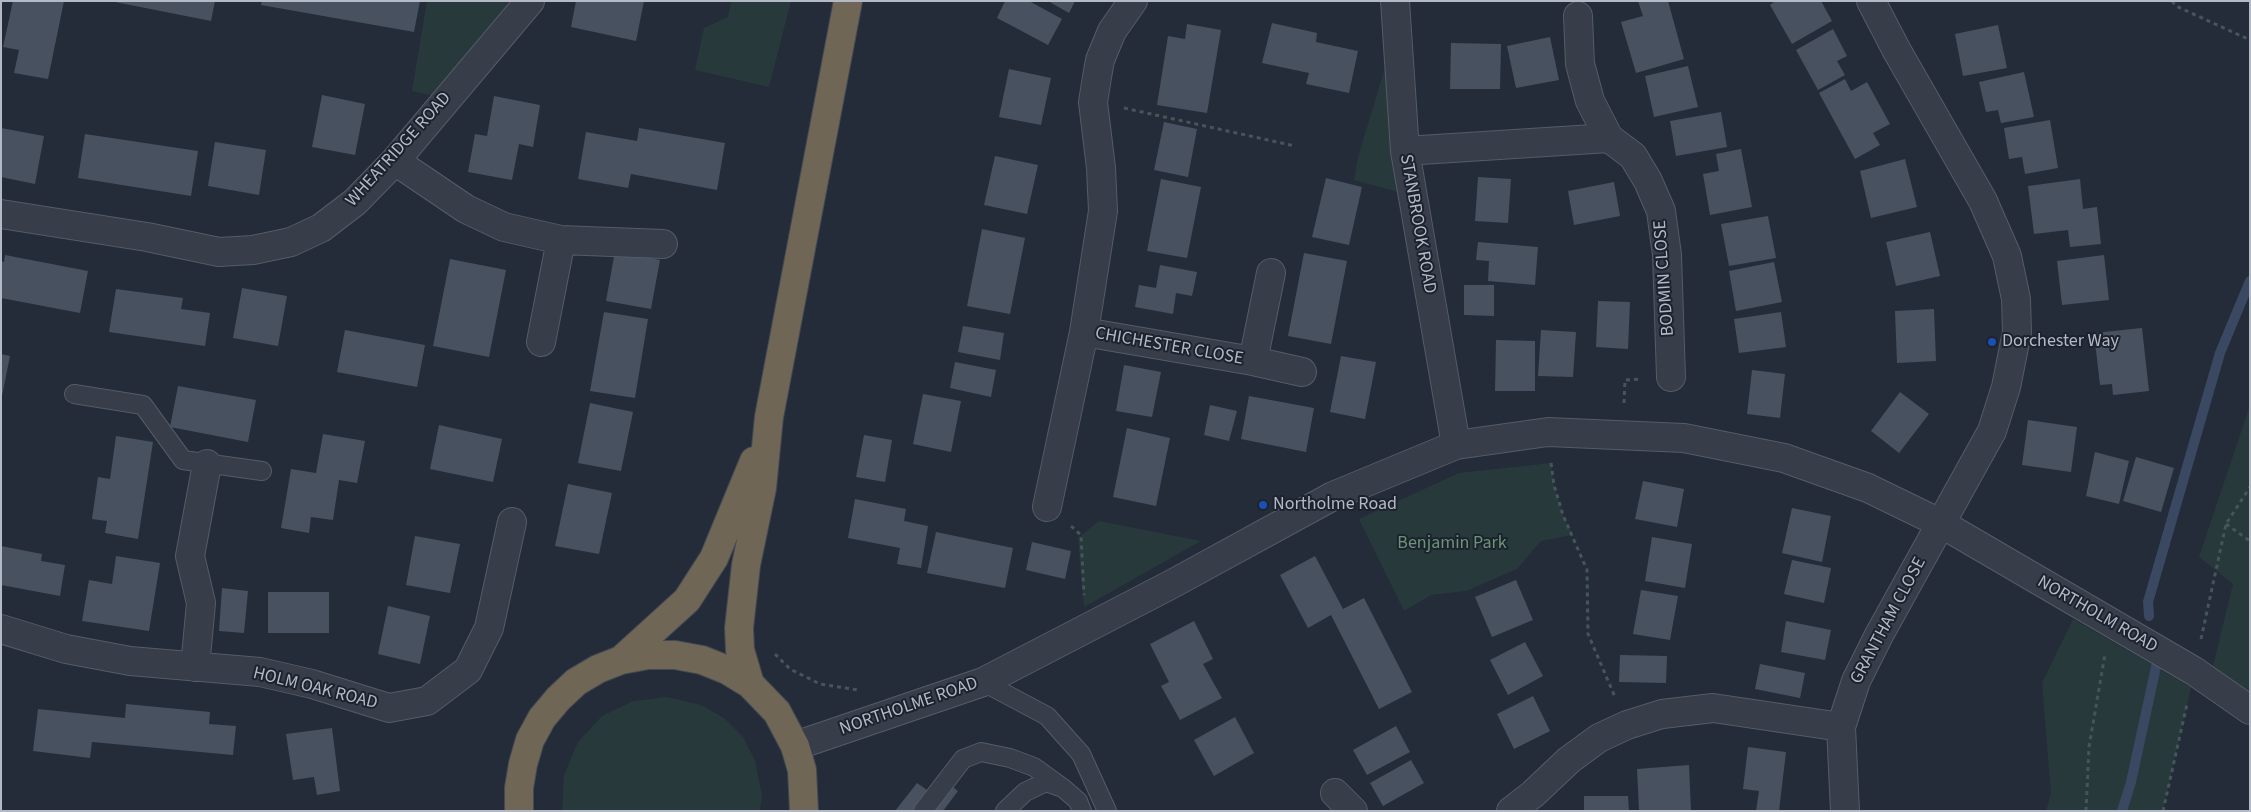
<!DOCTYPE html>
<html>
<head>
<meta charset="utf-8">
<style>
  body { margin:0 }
  #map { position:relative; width:2251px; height:812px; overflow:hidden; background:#242c39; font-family:"Source Sans 3",sans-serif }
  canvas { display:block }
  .frame { position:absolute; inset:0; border:2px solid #b3b9c5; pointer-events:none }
</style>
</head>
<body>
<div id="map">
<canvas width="2251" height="812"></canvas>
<div class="frame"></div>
</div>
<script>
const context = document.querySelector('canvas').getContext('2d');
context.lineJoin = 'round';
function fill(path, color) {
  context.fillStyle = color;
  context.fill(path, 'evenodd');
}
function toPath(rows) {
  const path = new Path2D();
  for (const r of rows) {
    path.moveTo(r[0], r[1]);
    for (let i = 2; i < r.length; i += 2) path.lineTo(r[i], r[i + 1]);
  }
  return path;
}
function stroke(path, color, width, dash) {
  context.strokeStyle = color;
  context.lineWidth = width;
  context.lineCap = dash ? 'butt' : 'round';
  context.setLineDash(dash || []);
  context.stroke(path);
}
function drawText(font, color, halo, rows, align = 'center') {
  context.font = font + ' "Source Sans 3",sans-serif';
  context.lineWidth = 4;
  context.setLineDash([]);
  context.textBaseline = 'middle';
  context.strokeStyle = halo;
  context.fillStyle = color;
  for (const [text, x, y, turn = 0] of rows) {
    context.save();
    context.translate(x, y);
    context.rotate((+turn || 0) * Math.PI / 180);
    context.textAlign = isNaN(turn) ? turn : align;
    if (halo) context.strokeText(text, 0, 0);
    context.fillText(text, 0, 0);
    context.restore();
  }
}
fill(toPath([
  [427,1,530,1,447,99,412,91],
  [731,1,791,1,769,87,695,70,704,28,728,17],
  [1397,28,1413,196,1354,180,1358,157],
  [2250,405,2250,694,2213,666,2233,584,2199,557],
  [1551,463,1554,485,1563,515,1573,535,1541,541,1517,569,1466,591,1431,595,1404,611,1359,519,1459,473],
  [1099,521,1201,541,1084,607,1078,538],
  [2073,619,2191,687,2163,811,2046,811,2051,793,2042,683],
  [667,697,701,705,724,718,743,737,755,761,762,795,760,811,562,811,564,775,578,742,602,716,633,701]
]), '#27393b');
stroke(toPath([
  [2149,616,2148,602,2220,353,2250,281],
  [2122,811,2131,782,2157,662]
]), '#3a4961', 10);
fill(toPath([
  [13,1,64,1,48,79,14,73,19,50,3,47],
  [110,1,215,1,211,21],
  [262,1,420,1,414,32,261,5],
  [576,1,644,1,636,41,571,27],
  [1005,1,1029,1,1062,19,1048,45,997,18],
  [1048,1,1075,1,1069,13],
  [1638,1,1668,1,1684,59,1636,73,1621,22,1643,16],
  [1775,1,1821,1,1832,21,1792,44,1770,5],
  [1272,23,1317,33,1316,42,1358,51,1349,93,1306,84,1309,73,1262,63],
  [1187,24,1221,30,1207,113,1157,105,1168,36,1185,39],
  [1998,25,2007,68,1963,76,1955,34],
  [1833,29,1847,56,1837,61,1845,75,1818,90,1796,50],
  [1550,37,1559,80,1516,88,1507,46],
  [1451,43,1501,44,1500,89,1450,89],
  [1688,66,1698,107,1654,117,1645,76],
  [1009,69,1051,78,1041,125,999,117],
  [2024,72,2034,117,2001,123,1998,110,1986,112,1979,82],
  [1845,79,1851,91,1867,82,1890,124,1873,133,1880,145,1855,159,1819,93],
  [322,95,365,104,355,155,312,147],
  [494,96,540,105,533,147,519,144,512,180,468,172,475,134,487,136],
  [1721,112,1727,147,1676,156,1670,121],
  [2050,120,2058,168,2025,174,2022,157,2009,159,2004,128],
  [1164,122,1197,129,1188,177,1154,170],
  [1,128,44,136,35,184,1,177],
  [639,128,725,143,717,190,631,174,628,188,578,179,586,132,637,141],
  [85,134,198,151,191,196,78,178],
  [215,142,266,150,259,195,208,186],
  [1741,149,1752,207,1710,215,1703,174,1719,171,1716,154],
  [995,156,1038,165,1027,214,984,205],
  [1905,159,1917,207,1871,218,1860,171],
  [1478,177,1511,179,1508,223,1475,221],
  [1326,178,1362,187,1349,245,1312,237],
  [1161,179,1201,187,1187,258,1147,251],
  [2080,179,2083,209,2097,207,2101,244,2070,247,2068,230,2034,234,2028,186],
  [1614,182,1620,216,1574,225,1568,191],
  [1768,216,1776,258,1729,266,1721,224],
  [982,229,1025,238,1010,314,967,306],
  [1930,232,1940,276,1896,286,1886,242],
  [1478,242,1538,247,1535,285,1488,281,1489,261,1476,260],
  [615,251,660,260,651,309,606,301],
  [1304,253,1347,261,1331,344,1288,336],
  [5,255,88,271,80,313,1,298,1,261,4,262],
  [2104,255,2109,300,2062,305,2057,261],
  [450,259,506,270,489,357,433,346],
  [1774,262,1782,302,1736,311,1729,271],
  [1160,265,1197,272,1192,296,1176,293,1173,314,1135,307,1139,285,1156,288],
  [1464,285,1494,285,1494,316,1464,315],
  [242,288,287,296,278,346,233,338],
  [116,289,183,298,181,309,210,313,205,346,109,332],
  [1598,301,1630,302,1628,349,1596,347],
  [1934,309,1936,361,1897,363,1895,311],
  [604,312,648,319,635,398,590,391],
  [1781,312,1786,347,1739,353,1734,319],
  [963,326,1004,333,1000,360,958,352],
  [2142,328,2149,391,2113,395,2112,384,2100,385,2094,333],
  [345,330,425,345,417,387,337,372],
  [1541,330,1576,332,1573,377,1538,376],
  [1496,340,1535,341,1535,391,1495,391],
  [1,354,10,356,2,396,1,396],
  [1341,356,1376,362,1365,419,1330,412],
  [955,362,996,370,991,397,950,388],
  [1124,365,1161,372,1152,417,1116,411],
  [1752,370,1785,374,1780,418,1747,414],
  [178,386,256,400,248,442,170,427],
  [1900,392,1929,414,1899,453,1871,431],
  [923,394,961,401,951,452,913,444],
  [1249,396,1314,408,1306,452,1241,439],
  [590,403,633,412,621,471,578,463],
  [1210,405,1237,411,1229,441,1204,435],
  [2028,420,2077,427,2071,472,2022,465],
  [439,425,502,439,493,482,430,469],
  [1127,428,1170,438,1156,506,1113,497],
  [323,434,365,441,357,483,339,480,333,520,311,517,309,533,281,528,291,469,316,473],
  [864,435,892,440,885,482,856,477],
  [116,436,153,442,138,539,105,533,107,521,92,519,98,477,110,479],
  [2095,452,2129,461,2119,504,2086,496],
  [2136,457,2174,468,2161,512,2123,501],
  [1643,481,1684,489,1677,527,1635,519],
  [568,484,612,493,599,554,555,546],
  [855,499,906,509,904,521,928,526,921,568,897,564,900,548,848,538],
  [1792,508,1831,516,1822,562,1782,553],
  [936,532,1013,548,1005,588,927,573],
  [415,536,460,544,450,593,406,585],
  [1652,537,1692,544,1685,588,1645,581],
  [1032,542,1071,551,1065,579,1026,570],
  [1,546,42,554,41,561,65,565,60,596,1,585],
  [116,556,160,563,149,631,82,621,89,580,112,584],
  [1315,556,1343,609,1364,598,1412,692,1379,709,1331,615,1308,628,1280,575],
  [1792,560,1831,568,1824,603,1784,594],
  [1516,580,1533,620,1492,637,1475,597],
  [222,588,248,591,244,633,219,631],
  [1641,590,1678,596,1670,640,1633,634],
  [268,592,329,592,329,633,268,633],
  [388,606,430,616,420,664,378,654],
  [1194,621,1213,659,1203,664,1222,698,1180,720,1161,686,1169,682,1150,644],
  [1786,621,1831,630,1825,660,1781,652],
  [1525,642,1543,676,1508,695,1490,660],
  [1620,655,1667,656,1666,683,1619,682],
  [1760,664,1805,673,1800,698,1755,689],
  [1533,696,1550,731,1514,749,1497,714],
  [126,704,210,712,209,724,236,726,233,755,92,742,90,758,33,751,38,709,125,718],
  [1235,717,1254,753,1214,776,1194,740],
  [1396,726,1410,752,1367,775,1353,750],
  [332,728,340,791,317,795,314,777,293,780,286,734],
  [1748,747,1786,752,1779,811,1756,811,1759,791,1743,789],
  [1411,760,1424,783,1383,806,1370,783],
  [1689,765,1691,811,1639,811,1637,769],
  [938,776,958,791,943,811,895,811,917,783,927,790],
  [1584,796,1628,796,1629,811,1584,811]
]), '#485160');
const lane = toPath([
  [74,394,143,405,183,460,262,471],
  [983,682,1047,716,1081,754,1107,811],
  [923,811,963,759,981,752,1010,758,1034,767,1063,788],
  [1005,811,1025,792,1046,782,1063,788,1078,801,1082,811]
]);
const street = toPath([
  [1395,1,1405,151,1456,445],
  [1578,16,1580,64,1590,101,1609,138],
  [1405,151,1609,138,1633,156,1648,181,1661,211,1667,255,1671,377],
  [395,161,466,209,504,227,561,240,663,244],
  [1,214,147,237,219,252,253,250,291,242,321,228,355,202,395,161,530,1],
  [1084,332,1253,361,1271,273],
  [541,342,561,240],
  [1253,361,1302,372],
  [1047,507,1084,332,1103,211,1101,168,1093,102,1097,77,1100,60,1112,31,1133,1],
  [1,629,66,649,130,661,260,672,312,684,389,708,427,701,468,670,489,628,512,522],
  [195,667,201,603,190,556,207,464],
  [795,746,983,682,1172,584,1333,496,1456,445,1548,432,1684,438,1784,458,1868,488,1942,524,2194,671,2250,710],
  [1335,793,1353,811],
  [1511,811,1533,794,1569,760,1599,738,1627,725,1662,714,1713,708,1841,727],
  [1845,811,1841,727,1856,681,1879,635,1992,431,2006,387,2017,332,2016,299,2007,256,1983,201,1897,51,1871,1]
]);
const highway = toPath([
  [621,660,687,600,714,558,754,461],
  [750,684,740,650,739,628,746,565,762,488,769,417,848,1],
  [519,811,519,788,523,764,530,740,542,718,558,699,576,682,598,669,621,660,648,655,675,655,702,660,727,670,750,684,777,712,795,746,802,770,804,811]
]);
stroke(lane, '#555c67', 20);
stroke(street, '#555c67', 30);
stroke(highway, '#434954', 30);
stroke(toPath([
  [2172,1,2176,6,2250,40],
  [1124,108,1295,146],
  [1624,403,1625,380,1640,379],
  [1551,463,1554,485,1563,515,1587,570,1588,634,1615,697],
  [2226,524,2250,541],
  [1071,526,1081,535,1084,595],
  [2201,639,2226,524,2250,487],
  [775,654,790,669,820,684,858,690],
  [2086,811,2089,747,2105,654],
  [2163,811,2187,704]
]), '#455659', 3, [4, 4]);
stroke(lane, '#373e4a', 18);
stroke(street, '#373e4a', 28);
stroke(highway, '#6f6655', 28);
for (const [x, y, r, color] of [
  [1992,342,5,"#1a4fb4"],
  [1263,505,5,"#1a4fb4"]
]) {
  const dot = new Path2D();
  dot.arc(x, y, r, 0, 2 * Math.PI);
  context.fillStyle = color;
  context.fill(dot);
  stroke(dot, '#1d232e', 2);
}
drawText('18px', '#b3b9c5', '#1d232e', [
  ["WHEATRIDGE ROAD",399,150,-48],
  ["STANBROOK ROAD",1417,224,80],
  ["BODMIN CLOSE",1665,278,-94],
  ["CHICHESTER CLOSE",1169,347,10],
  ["NORTHOLM ROAD",2097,615,30],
  ["GRANTHAM CLOSE",1889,621,-62],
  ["HOLM OAK ROAD",315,689,14],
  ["NORTHOLME ROAD",909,707,-19]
]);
drawText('18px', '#b3b9c5', '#1d232e', [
  ["Dorchester Way",2002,342],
  ["Northolme Road",1273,505]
], 'left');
drawText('18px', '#6b9576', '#1d232e', [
  ["Benjamin Park",1452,544]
]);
</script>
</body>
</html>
